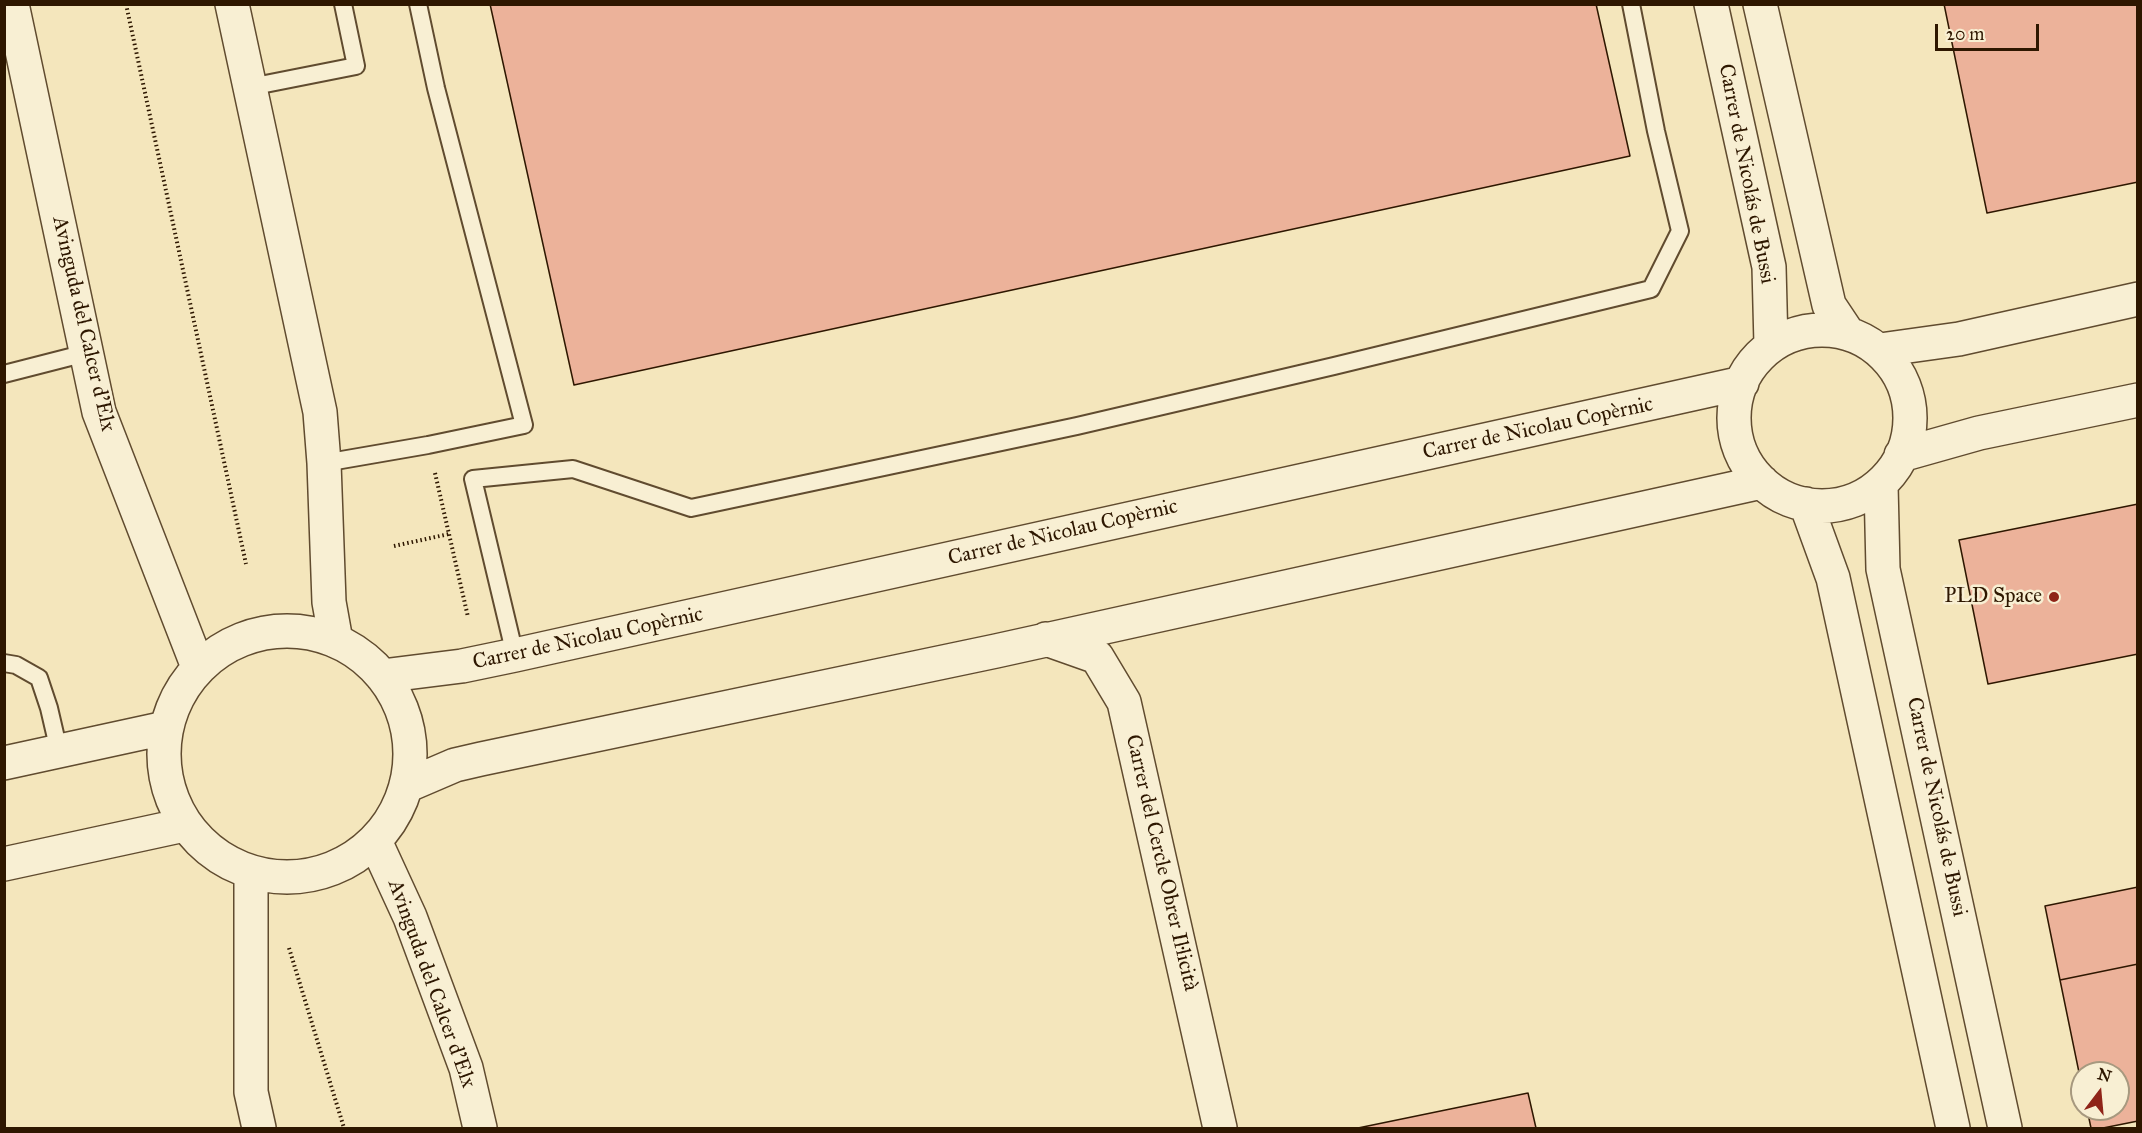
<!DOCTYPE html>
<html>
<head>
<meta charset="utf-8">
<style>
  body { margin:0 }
  #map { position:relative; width:2142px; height:1133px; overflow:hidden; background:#f4e6bc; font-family:"IM FELL Great Primer",serif }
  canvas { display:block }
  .frame { position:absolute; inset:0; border:6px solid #2e1700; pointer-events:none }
  .north { position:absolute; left:2070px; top:1061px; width:60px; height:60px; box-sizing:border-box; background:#f8efd3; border:2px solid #a7997f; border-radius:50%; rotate:16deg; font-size:16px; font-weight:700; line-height:24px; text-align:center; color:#2e1700 }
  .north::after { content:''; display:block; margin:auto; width:21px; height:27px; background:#8f2418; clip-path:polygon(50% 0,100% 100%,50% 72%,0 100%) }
  .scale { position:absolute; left:1935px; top:24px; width:104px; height:27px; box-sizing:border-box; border:3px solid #2e1700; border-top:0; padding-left:8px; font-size:18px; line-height:21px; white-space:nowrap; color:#2e1700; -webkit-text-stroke:4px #f8efd3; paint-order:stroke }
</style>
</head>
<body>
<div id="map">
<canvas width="2142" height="1133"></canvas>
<div class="frame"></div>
<div class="north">N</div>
<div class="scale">20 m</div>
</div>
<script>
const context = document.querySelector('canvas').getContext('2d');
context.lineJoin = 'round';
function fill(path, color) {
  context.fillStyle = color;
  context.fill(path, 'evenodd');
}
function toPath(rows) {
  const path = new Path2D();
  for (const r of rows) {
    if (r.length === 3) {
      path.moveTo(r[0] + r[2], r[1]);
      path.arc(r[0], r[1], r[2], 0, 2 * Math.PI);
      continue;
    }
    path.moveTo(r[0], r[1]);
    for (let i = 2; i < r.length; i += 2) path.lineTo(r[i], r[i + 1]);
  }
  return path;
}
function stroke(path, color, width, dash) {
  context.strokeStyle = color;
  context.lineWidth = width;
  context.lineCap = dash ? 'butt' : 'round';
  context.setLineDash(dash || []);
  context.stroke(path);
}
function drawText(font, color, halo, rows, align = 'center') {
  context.font = font + ' "IM FELL Great Primer",serif';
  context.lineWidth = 5;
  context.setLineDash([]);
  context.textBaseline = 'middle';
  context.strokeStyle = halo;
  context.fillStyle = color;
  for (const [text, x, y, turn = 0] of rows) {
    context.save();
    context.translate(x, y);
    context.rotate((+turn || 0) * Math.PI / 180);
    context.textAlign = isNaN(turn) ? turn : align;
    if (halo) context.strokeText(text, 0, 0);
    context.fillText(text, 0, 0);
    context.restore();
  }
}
const building = toPath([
  [490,4,1596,4,1630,156,574,385,490,4],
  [1944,4,2138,4,2138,182,1987,213,1944,4],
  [2138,504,2138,654,1988,684,1959,540,2138,504],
  [2138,887,2138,964,2060,980,2045,906,2138,887],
  [2138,964,2138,1121,2103,1128,2091,1128,2087,1109,2118,1109,2118,1073,2082,1073,2082,1087,2060,980,2138,964],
  [1528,1093,1536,1128,1358,1128,1528,1093]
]);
fill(building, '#ecb29a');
stroke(building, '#2e1700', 1.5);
const service = toPath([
  [250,87,356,66,343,4],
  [4,374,86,353],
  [324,463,428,445,524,425,436,88,418,4],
  [515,655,473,479,573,469,691,508,1077,426,1334,366,1651,289,1680,231,1656,131,1631,4],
  [4,663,16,665,39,678,49,708,59,751]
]);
const minor = toPath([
  [12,4,99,412,198,667],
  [232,4,320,412,324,463,329,602,336,641],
  [1711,4,1769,267,1771,345],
  [1760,4,1829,305,1847,332],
  [1822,418,88],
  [1880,350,1959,339,2138,299],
  [1901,455,1979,433,2138,400],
  [1881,485,1883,569,2005,1128],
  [1806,504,1833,578,1953,1128],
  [287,754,123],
  [1046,639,1097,657,1124,702,1220,1128],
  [382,676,462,666,515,655,1742,383],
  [4,763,165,728],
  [406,786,455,765,481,759,996,651,1762,482],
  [375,841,410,917,466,1068,480,1128],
  [4,864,184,825],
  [251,873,251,1092,259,1128]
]);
stroke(service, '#604b2f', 20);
stroke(minor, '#604b2f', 36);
stroke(toPath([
  [126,4,246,564],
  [435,473,468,617],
  [394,546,449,534],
  [289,948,344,1128]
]), '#2e1700', 4, [1.5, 3]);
stroke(service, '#f8efd3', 16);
stroke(minor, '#f8efd3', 33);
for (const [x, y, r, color] of [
  [2054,597,6,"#8f2418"]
]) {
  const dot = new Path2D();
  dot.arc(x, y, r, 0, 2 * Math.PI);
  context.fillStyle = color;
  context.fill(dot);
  stroke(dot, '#f8efd3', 2);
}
drawText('21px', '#2e1700', '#f8efd3', [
  ["Carrer de Nicolás de Bussi",1746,174,79],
  ["Avinguda del Calcer d'Elx",83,324,77],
  ["Carrer de Nicolau Copèrnic",1538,429,-12],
  ["Carrer de Nicolau Copèrnic",1063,533,-13],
  ["Carrer de Nicolau Copèrnic",588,639,-12],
  ["Carrer de Nicolás de Bussi",1936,807,78],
  ["Carrer del Cercle Obrer Il·licità",1161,863,77],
  ["Avinguda del Calcer d'Elx",431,984,70]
]);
drawText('21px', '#2e1700', '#f8efd3', [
  ["PLD Space",2042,597]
], 'right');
</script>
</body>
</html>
